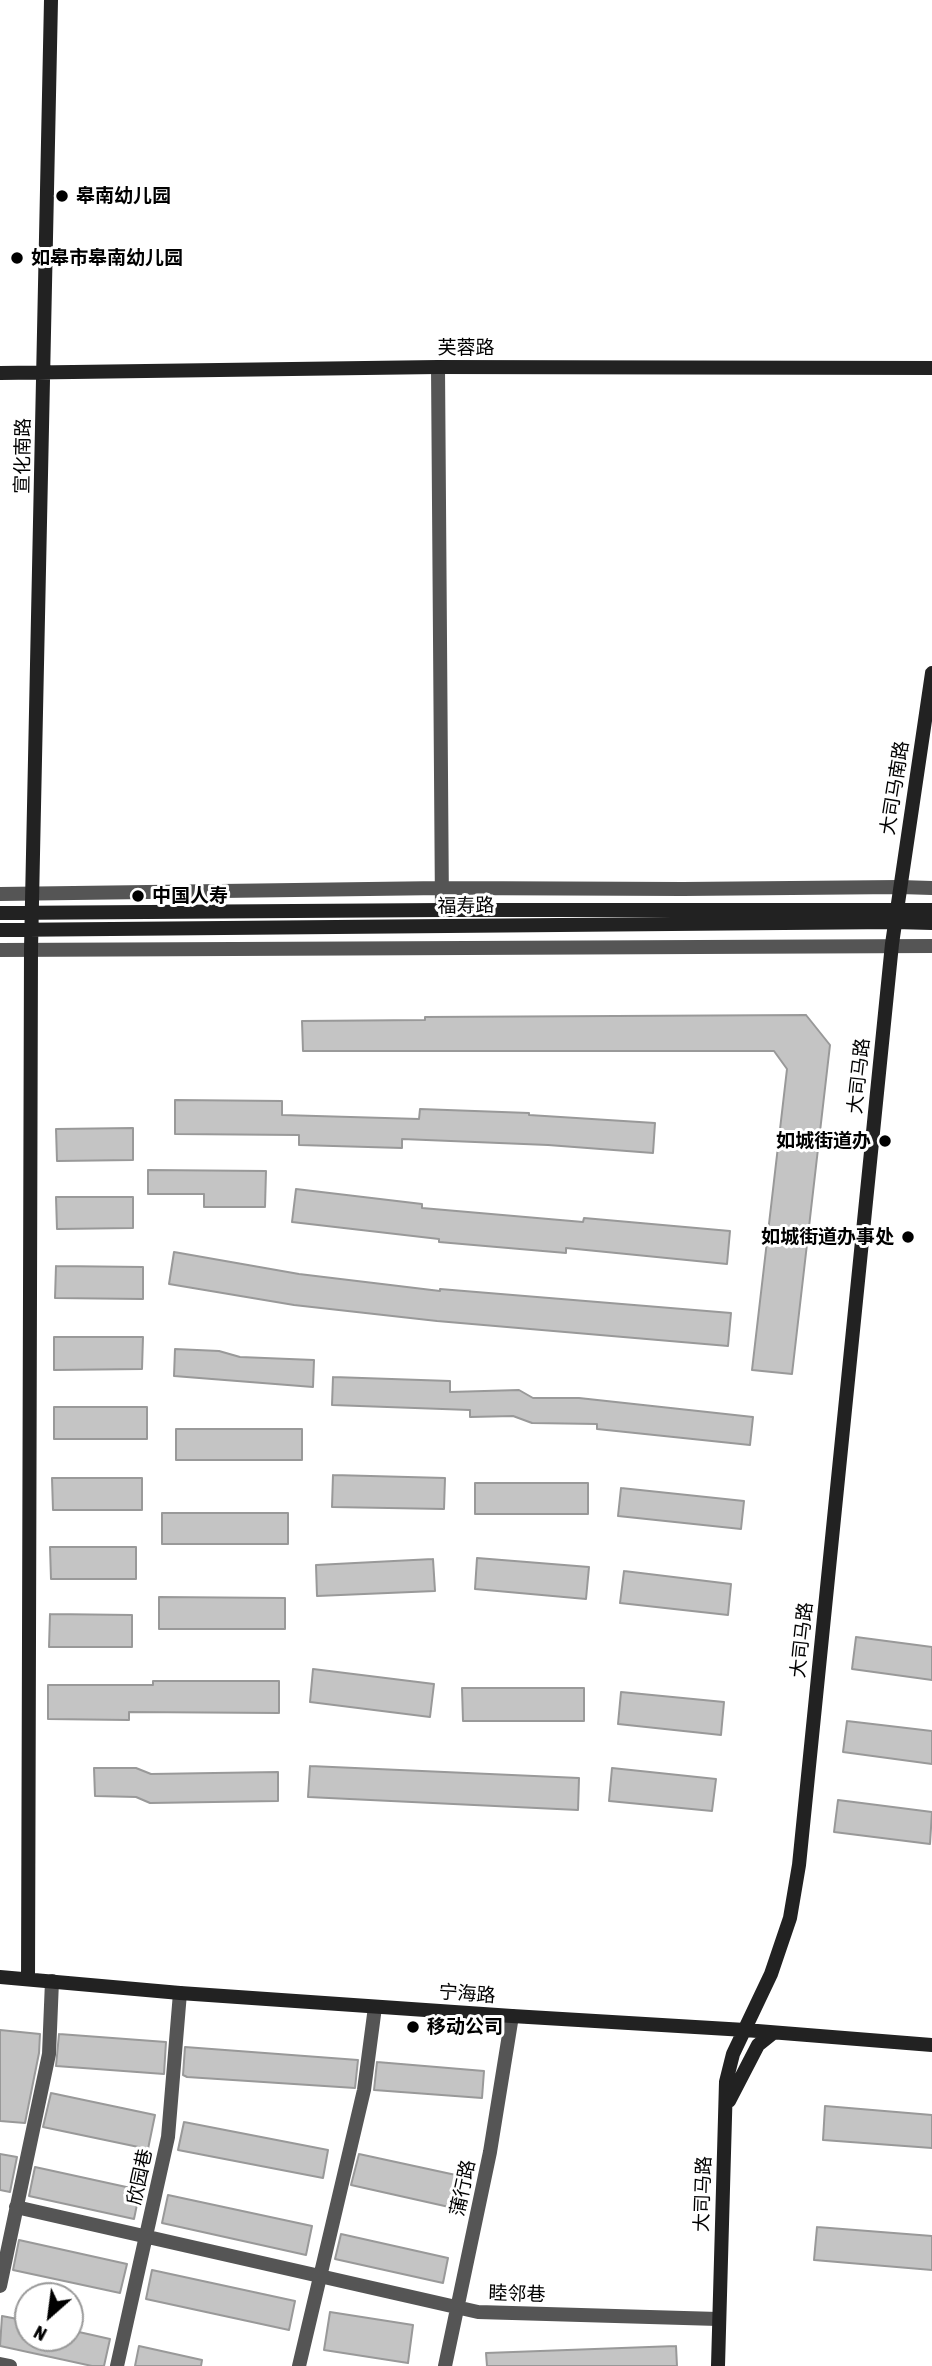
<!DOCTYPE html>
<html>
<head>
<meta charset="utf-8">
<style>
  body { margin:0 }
  #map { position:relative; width:932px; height:2366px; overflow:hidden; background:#fff; font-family:"Asap Condensed",sans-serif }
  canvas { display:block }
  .north { position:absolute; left:14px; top:2282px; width:70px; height:70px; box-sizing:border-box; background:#fff; border:2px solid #999; border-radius:50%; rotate:208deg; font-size:19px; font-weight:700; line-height:28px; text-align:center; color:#000 }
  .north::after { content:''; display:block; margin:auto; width:24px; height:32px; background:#000; clip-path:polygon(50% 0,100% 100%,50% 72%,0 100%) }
</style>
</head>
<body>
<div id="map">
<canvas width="932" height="2366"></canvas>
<div class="north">N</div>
</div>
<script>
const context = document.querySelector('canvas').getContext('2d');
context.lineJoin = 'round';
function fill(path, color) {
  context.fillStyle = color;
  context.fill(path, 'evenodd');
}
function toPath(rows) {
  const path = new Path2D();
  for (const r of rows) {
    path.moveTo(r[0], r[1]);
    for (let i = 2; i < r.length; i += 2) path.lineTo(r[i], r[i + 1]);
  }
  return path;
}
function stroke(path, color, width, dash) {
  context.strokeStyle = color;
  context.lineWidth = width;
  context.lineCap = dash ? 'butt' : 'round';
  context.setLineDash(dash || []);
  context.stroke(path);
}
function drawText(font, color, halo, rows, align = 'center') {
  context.font = font + ' "Asap Condensed","Noto Sans SC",sans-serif';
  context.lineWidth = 6;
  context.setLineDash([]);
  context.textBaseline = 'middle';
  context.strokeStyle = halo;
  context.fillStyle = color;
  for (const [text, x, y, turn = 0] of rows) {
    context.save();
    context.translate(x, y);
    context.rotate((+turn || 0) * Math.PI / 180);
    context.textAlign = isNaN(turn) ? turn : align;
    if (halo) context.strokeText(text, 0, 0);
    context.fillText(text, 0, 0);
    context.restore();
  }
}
const building = toPath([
  [806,1015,830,1045,792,1374,752,1370,787,1069,774,1051,303,1051,302,1021,425,1020,425,1017,806,1015],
  [175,1100,282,1101,282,1115,419,1119,420,1109,529,1113,529,1115,655,1123,653,1153,548,1145,402,1139,402,1148,299,1145,299,1135,175,1134,175,1100],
  [133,1128,133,1160,57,1161,56,1129,133,1128],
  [148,1170,266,1171,265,1207,204,1207,204,1194,148,1194,148,1170],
  [296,1189,422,1204,422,1208,583,1222,584,1218,730,1231,727,1264,566,1248,566,1253,439,1242,439,1239,292,1222,296,1189],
  [56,1197,133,1197,133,1228,57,1229,56,1197],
  [174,1252,299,1274,440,1291,440,1289,731,1313,728,1346,437,1321,294,1305,169,1284,174,1252],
  [56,1266,143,1267,143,1299,55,1298,56,1266],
  [54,1337,143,1337,142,1369,54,1370,54,1337],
  [175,1349,219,1351,240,1357,314,1360,313,1387,174,1376,175,1349],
  [333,1377,450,1381,450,1392,519,1390,533,1398,579,1398,753,1417,750,1445,597,1429,597,1424,532,1423,513,1416,470,1417,470,1410,332,1405,333,1377],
  [54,1407,147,1407,147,1439,54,1439,54,1407],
  [176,1429,302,1429,302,1460,176,1460,176,1429],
  [333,1475,445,1478,444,1509,332,1507,333,1475],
  [52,1478,142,1478,142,1510,53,1510,52,1478],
  [475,1483,588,1483,588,1514,475,1514,475,1483],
  [621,1488,744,1501,741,1529,618,1516,621,1488],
  [162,1513,288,1513,288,1544,162,1544,162,1513],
  [50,1547,136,1547,136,1579,51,1579,50,1547],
  [477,1558,589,1567,586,1599,475,1589,477,1558],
  [433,1559,435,1591,317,1596,316,1565,433,1559],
  [624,1571,731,1584,728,1615,620,1603,624,1571],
  [159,1597,285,1598,285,1629,159,1629,159,1597],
  [50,1614,132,1615,132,1647,49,1647,50,1614],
  [856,1637,932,1647,932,1680,852,1669,856,1637],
  [313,1669,434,1684,430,1717,310,1702,313,1669],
  [153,1681,279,1681,279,1713,129,1712,129,1720,48,1719,48,1685,153,1685,153,1681],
  [462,1688,584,1688,584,1721,463,1721,462,1688],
  [621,1692,724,1702,721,1735,618,1724,621,1692],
  [847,1721,932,1731,932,1764,843,1752,847,1721],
  [310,1766,579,1778,578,1810,308,1797,310,1766],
  [94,1768,136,1768,151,1774,278,1772,278,1801,150,1803,136,1797,95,1796,94,1768],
  [612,1768,716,1779,712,1811,609,1801,612,1768],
  [838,1800,932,1812,930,1844,834,1832,838,1800],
  [0,2030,40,2034,39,2053,25,2123,0,2121,0,2030],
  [59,2034,166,2042,164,2074,56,2066,59,2034],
  [185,2047,358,2060,355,2088,187,2077,183,2075,185,2047],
  [377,2062,484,2071,482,2098,374,2090,377,2062],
  [51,2093,155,2115,148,2149,43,2127,51,2093],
  [825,2106,932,2115,932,2148,823,2140,825,2106],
  [184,2122,328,2150,323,2178,178,2150,184,2122],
  [0,2154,17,2157,10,2192,0,2190,0,2154],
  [359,2154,465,2177,458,2209,351,2185,359,2154],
  [35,2167,140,2190,134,2219,29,2196,35,2167],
  [168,2195,312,2226,306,2255,162,2223,168,2195],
  [817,2227,932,2236,932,2270,814,2260,817,2227],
  [341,2234,448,2258,443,2283,335,2259,341,2234],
  [19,2240,127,2264,120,2293,13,2270,19,2240],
  [152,2270,295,2301,289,2330,146,2299,152,2270],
  [330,2312,413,2325,408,2363,324,2350,330,2312],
  [2,2316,28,2321,28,2338,70,2338,70,2330,110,2339,104,2366,92,2366,0,2346,2,2316],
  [139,2346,202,2360,201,2366,135,2366,139,2346],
  [676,2346,677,2366,487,2366,486,2353,676,2346]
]);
fill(building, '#c4c4c4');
stroke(building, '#999', 2);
stroke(toPath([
  [438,367,442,910],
  [0,894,442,888,683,889,900,887,932,888],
  [0,950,932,946],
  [16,2207,478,2312,718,2319],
  [0,2286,49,2054,52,1981],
  [0,2364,10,2366],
  [117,2366,168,2137,180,1993],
  [299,2366,364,2090,375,2007],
  [445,2366,490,2152,512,2016]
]), '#555', 14);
stroke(toPath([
  [0,373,438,367,932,368],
  [0,913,442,910,932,910],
  [0,930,895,922,932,923],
  [0,1977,180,1993,512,2016,745,2030,932,2045],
  [28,1979,31,949,51,0],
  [729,2101,758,2045,773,2033],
  [718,2366,726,2082,733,2054,771,1974,790,1918,799,1865,892,944,932,673]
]), '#222', 14);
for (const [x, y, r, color] of [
  [62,196,7,"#000"],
  [17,258,7,"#000"],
  [138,896,7,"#000"],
  [885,1141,7,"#000"],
  [908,1237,7,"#000"],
  [413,2027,7,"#000"]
]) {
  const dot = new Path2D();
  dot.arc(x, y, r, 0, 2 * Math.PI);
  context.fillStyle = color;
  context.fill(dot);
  stroke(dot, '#fff', 2.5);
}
drawText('bold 19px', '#000', '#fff', [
  ["皋南幼儿园",76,196],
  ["如皋市皋南幼儿园",31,258],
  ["中国人寿",152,896],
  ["如城街道办",871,1141,"right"],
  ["如城街道办事处",894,1237,"right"],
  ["移动公司",427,2027]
], 'left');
drawText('19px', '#000', '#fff', [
  ["芙蓉路",466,348],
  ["宣化南路",23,456,-89],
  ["大司马南路",895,788,-81],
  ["福寿路",466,906,-1],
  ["大司马路",859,1076,-84],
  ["大司马路",802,1640,-84],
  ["宁海路",467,1994,4],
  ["欣园巷",140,2177,-78],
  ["蒲行路",463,2188,-78],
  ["大司马路",703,2194,-88],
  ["睦邻巷",517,2294,2]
]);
</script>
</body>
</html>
